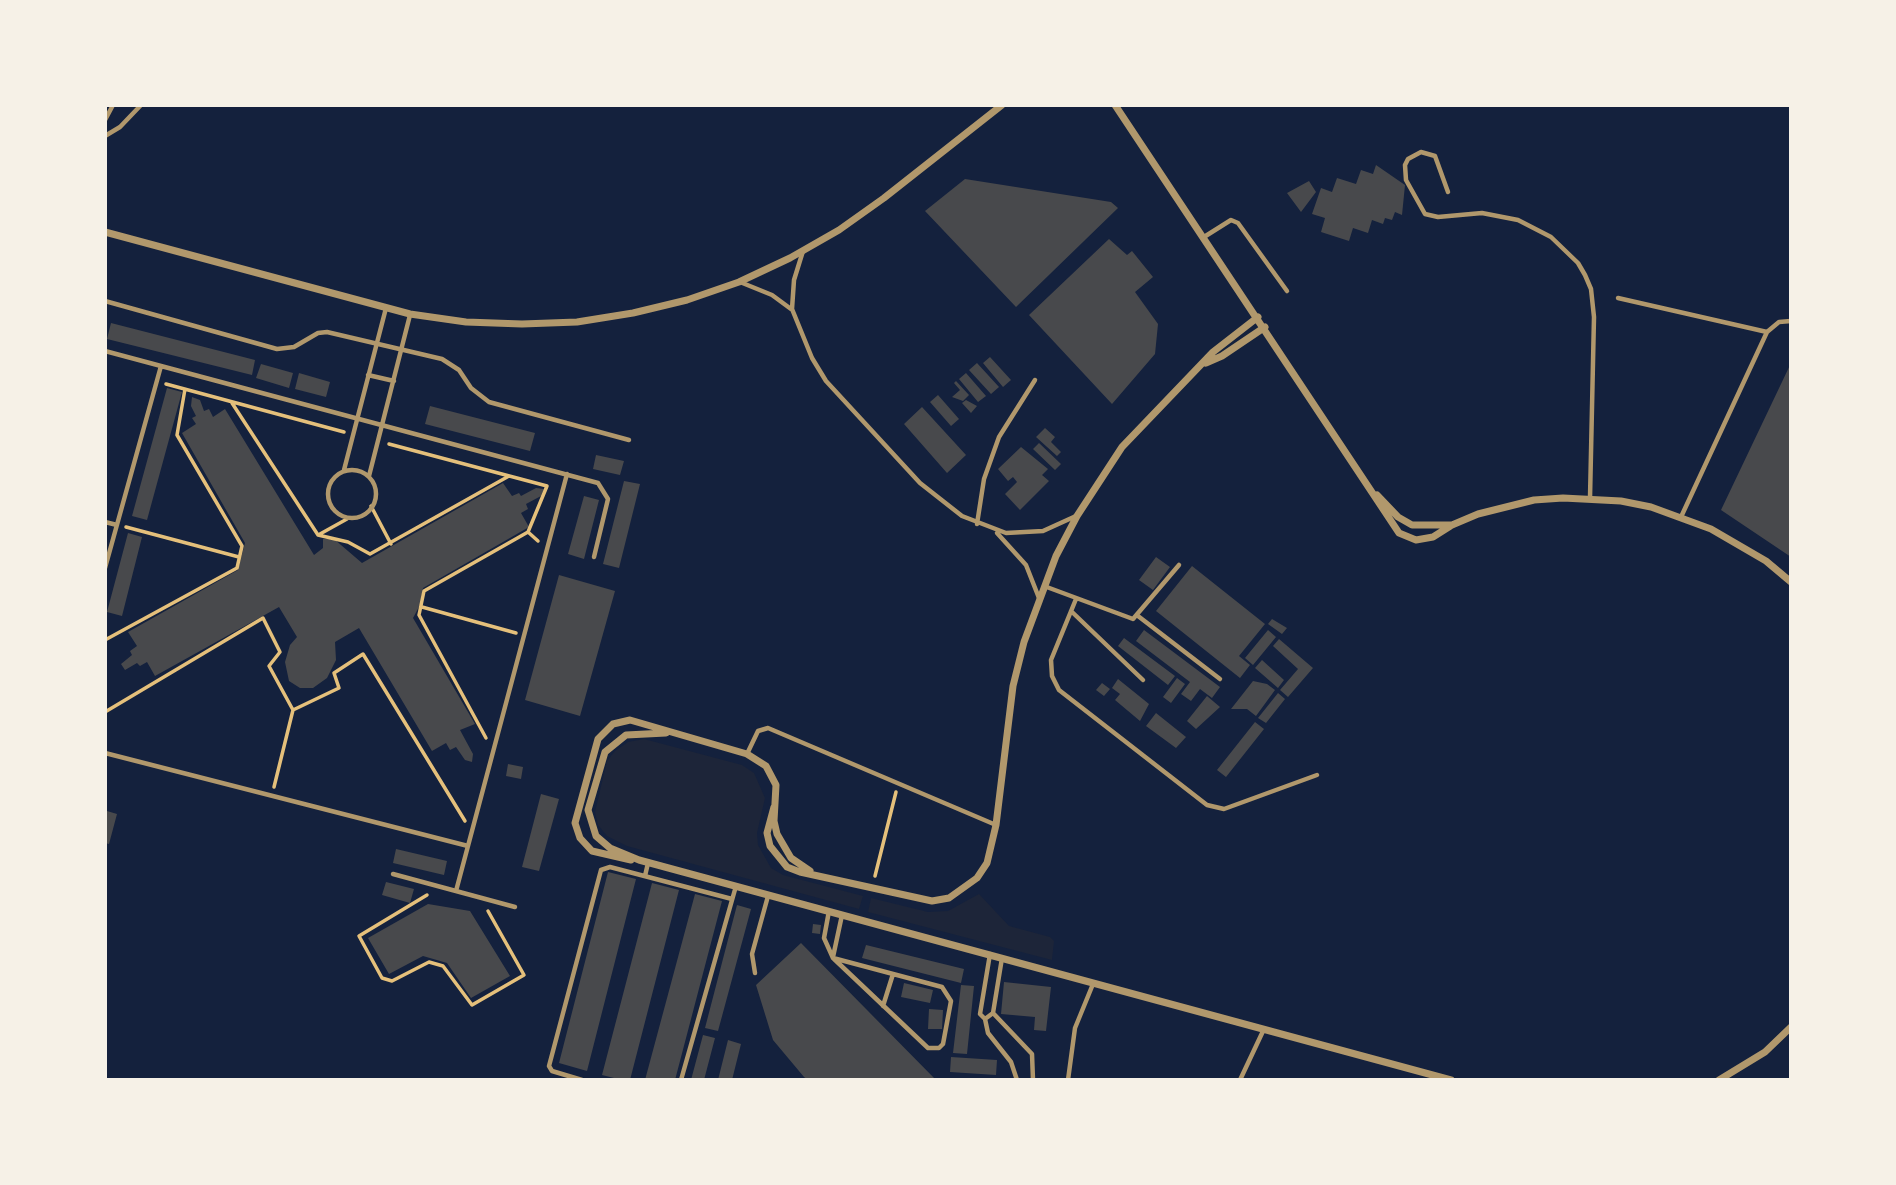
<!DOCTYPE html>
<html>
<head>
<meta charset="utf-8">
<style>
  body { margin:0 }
  #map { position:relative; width:1896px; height:1185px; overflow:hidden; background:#14213d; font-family:"Public Sans",sans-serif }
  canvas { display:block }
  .frame { position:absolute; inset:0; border:107px solid #f6f1e7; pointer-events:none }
</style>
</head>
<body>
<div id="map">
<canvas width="1896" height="1185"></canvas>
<div class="frame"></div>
</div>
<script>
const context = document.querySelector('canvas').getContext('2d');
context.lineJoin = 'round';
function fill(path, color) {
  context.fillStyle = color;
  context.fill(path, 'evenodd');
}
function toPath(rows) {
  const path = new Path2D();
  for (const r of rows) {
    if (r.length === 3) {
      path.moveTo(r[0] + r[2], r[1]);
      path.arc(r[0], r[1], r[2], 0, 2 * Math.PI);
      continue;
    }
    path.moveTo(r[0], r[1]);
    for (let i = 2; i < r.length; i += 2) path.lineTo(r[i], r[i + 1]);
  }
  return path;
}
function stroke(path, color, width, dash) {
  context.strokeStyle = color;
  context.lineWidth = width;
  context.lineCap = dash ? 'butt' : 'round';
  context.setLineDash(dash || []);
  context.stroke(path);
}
fill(toPath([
  [644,739,742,765,754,773,765,798,757,833,758,845,771,868,783,875,863,896,859,909,627,846,607,836,598,825,595,812,607,761,615,751,628,742],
  [979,894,1009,926,1050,937,1054,941,1052,960,868,912,871,898,928,912,948,911]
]), '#1d2539');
fill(toPath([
  [1376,165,1405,185,1402,215,1395,212,1392,220,1385,218,1383,224,1372,220,1368,233,1353,228,1349,241,1321,232,1325,218,1312,214,1321,188,1332,192,1337,178,1356,184,1361,170,1373,174],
  [965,179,1111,202,1118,208,1016,307,925,211],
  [1309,181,1316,192,1301,212,1287,193],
  [1109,239,1127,255,1132,251,1153,277,1135,292,1158,324,1155,354,1112,404,1029,315],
  [111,323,255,360,252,375,107,339],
  [990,357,1011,380,1003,387,983,363],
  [977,363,999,387,991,394,969,370],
  [1791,363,1791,557,1721,510],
  [261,364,293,373,289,388,256,378],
  [299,373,330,382,326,397,295,389],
  [966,373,986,396,978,402,959,379],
  [956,381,969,395,963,401,952,397,960,390,954,383],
  [167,388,182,392,147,520,132,516],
  [938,395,959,419,951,426,930,402],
  [192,397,200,400,204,411,209,409,213,417,225,409,314,555,323,548,323,539,334,539,362,563,503,483,512,496,519,493,521,496,536,488,544,489,541,496,526,504,528,509,521,513,529,527,423,588,420,605,413,618,475,724,460,730,473,754,472,762,465,760,456,747,450,750,446,743,432,751,359,628,335,642,336,660,327,678,313,688,300,688,289,681,285,662,290,645,297,637,279,607,155,676,147,662,140,666,137,663,125,670,121,664,132,655,130,651,137,646,128,632,238,570,245,543,182,433,196,424,192,418,196,416,191,406],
  [966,400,977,406,971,413,962,403],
  [430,406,535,433,530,451,425,424],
  [922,407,966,455,947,473,904,424],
  [1045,428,1055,437,1051,442,1061,452,1057,456,1036,437],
  [1039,443,1061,464,1055,470,1033,449],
  [1021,447,1048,469,1042,475,1049,481,1020,510,1005,494,1017,482,1013,477,1008,481,998,469],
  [596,455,624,461,620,475,593,469],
  [624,481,640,484,619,568,603,564],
  [584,496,599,500,584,559,568,554],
  [128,533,142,537,122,616,107,612],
  [1156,557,1170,567,1153,590,1139,580],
  [1192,566,1265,624,1239,656,1250,665,1240,678,1156,611],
  [559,575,615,591,580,716,525,700],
  [1272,619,1287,628,1282,634,1268,624],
  [1144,630,1220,687,1212,698,1200,689,1191,701,1181,694,1190,682,1136,641],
  [1268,630,1276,637,1253,665,1245,658],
  [1124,638,1175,676,1168,685,1118,646],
  [1279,639,1313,668,1288,697,1280,690,1298,669,1273,646],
  [1262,660,1284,680,1278,688,1255,668],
  [1177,678,1185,684,1171,703,1163,697],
  [1118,679,1149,704,1140,721,1115,700,1120,694,1112,688],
  [1253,681,1267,684,1275,690,1256,716,1247,709,1231,709],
  [1102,683,1110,689,1104,696,1096,690],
  [1278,693,1285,699,1266,723,1258,718],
  [1207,696,1220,707,1196,729,1187,721],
  [1156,713,1186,737,1176,748,1146,726],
  [1255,722,1264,729,1226,777,1217,770],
  [508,764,523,767,521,779,506,776],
  [541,794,559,799,539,871,522,867],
  [107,811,117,814,109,844,105,843],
  [396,849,447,861,444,875,393,863],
  [608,872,636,879,587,1071,559,1063],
  [386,882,414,889,410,903,382,895],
  [652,883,679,890,630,1080,622,1080,602,1075],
  [695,894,722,901,675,1080,645,1080],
  [428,904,470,911,510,976,471,998,447,963,423,956,389,974,368,938],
  [737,905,751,909,718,1031,705,1028],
  [813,924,821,925,820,934,812,933],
  [801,943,936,1080,808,1080,804,1077,773,1040,756,985],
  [866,945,964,969,961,983,862,958],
  [1004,982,1051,987,1046,1031,1034,1030,1035,1017,1001,1014],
  [904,983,933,990,930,1003,901,997],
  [961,985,974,986,967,1054,953,1053],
  [929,1009,943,1010,942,1029,928,1029],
  [703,1035,715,1038,704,1080,691,1080],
  [728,1040,741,1044,732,1080,718,1080],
  [951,1057,997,1060,996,1075,950,1072]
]), '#48494c');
stroke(toPath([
  [166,384,344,432],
  [232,403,318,535,348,542,370,554,509,476],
  [389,444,547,486,528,532,538,541],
  [371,506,391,544],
  [126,527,239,557],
  [320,534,347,519],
  [422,607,516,633],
  [105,640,237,568,242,546,177,435,185,389],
  [105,712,263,618,280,652,269,666,293,710,339,688,334,673,363,654,465,821],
  [486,738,419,615,424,591,528,532],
  [274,787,293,710],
  [875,876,896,792],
  [427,895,359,936,382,978,392,981,429,962,443,966,472,1005,524,975,488,911]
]), '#e5c07b', 3.5);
stroke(toPath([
  [105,120,113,105],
  [105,136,120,127,141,105],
  [1448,192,1435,156,1421,152,1408,159,1405,165,1406,180,1425,214,1438,217,1482,213,1518,220,1551,237,1578,263,1585,275,1591,289,1594,317,1590,498],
  [1204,237,1231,220,1238,223,1287,291],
  [803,251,794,280,792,309,812,358,826,381,920,483,962,516,1006,533,1043,531,1076,516],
  [740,282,772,295,791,309],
  [1618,298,1767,332],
  [105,301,277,349,294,347,318,333,327,332,442,359,459,370,471,388,489,402,629,440],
  [105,351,598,483,608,499,594,557],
  [368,375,394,381],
  [344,470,386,308],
  [352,494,24],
  [369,476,410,315],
  [1681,517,1767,332,1779,322,1791,321],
  [105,522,117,525],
  [977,524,984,479,999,437,1035,380],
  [997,533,1026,565,1039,598],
  [105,568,161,366],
  [1044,586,1133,619,1179,565],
  [1076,599,1051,660,1052,676,1059,690,1207,805,1224,809,1317,775],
  [1071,611,1143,680],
  [1138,616,1220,679],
  [105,753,468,846],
  [747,754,758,731,768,728,996,825],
  [393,874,515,907],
  [645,876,648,863],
  [456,891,567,474],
  [829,911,824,938,833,958],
  [990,954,980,1014,985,1019,988,1033,1011,1062,1017,1080],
  [833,957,842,915],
  [833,958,942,987,951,1001,943,1044,939,1048,928,1048,833,958],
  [755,973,752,954,768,896],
  [883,1006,893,974],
  [993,1013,1032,1054,1033,1080],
  [985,1019,993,1013,1002,958],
  [582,1080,552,1071,549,1066,601,870,610,867,732,899],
  [681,1080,736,886],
  [1068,1080,1075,1028,1093,984],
  [1240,1080,1264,1029]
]), '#b1986c', 4.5);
stroke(toPath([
  [1115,105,1399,533,1416,540,1433,537,1452,525,1478,514,1534,500,1563,498,1621,501,1651,507,1711,529,1766,561,1791,582],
  [105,232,410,314,466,322,522,324,577,322,633,313,687,300,739,282,790,258,839,230,884,198,1002,105],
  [1206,363,1222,356,1265,327],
  [1377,495,1398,517,1412,525,1452,525],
  [666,733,626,735,605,752,588,810,596,836,610,848,639,860,1451,1080],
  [774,807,767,833,770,846,787,867,800,872,932,901,949,898,977,878,987,863,996,825,1013,686,1024,642,1056,556,1077,516,1122,447,1213,352,1258,317],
  [631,860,592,851,580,838,575,823,598,739,613,724,630,720,747,754,766,766,776,785,774,821,777,834,791,858,810,871],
  [1719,1080,1765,1052,1791,1027]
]), '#b1986c', 7);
</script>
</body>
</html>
